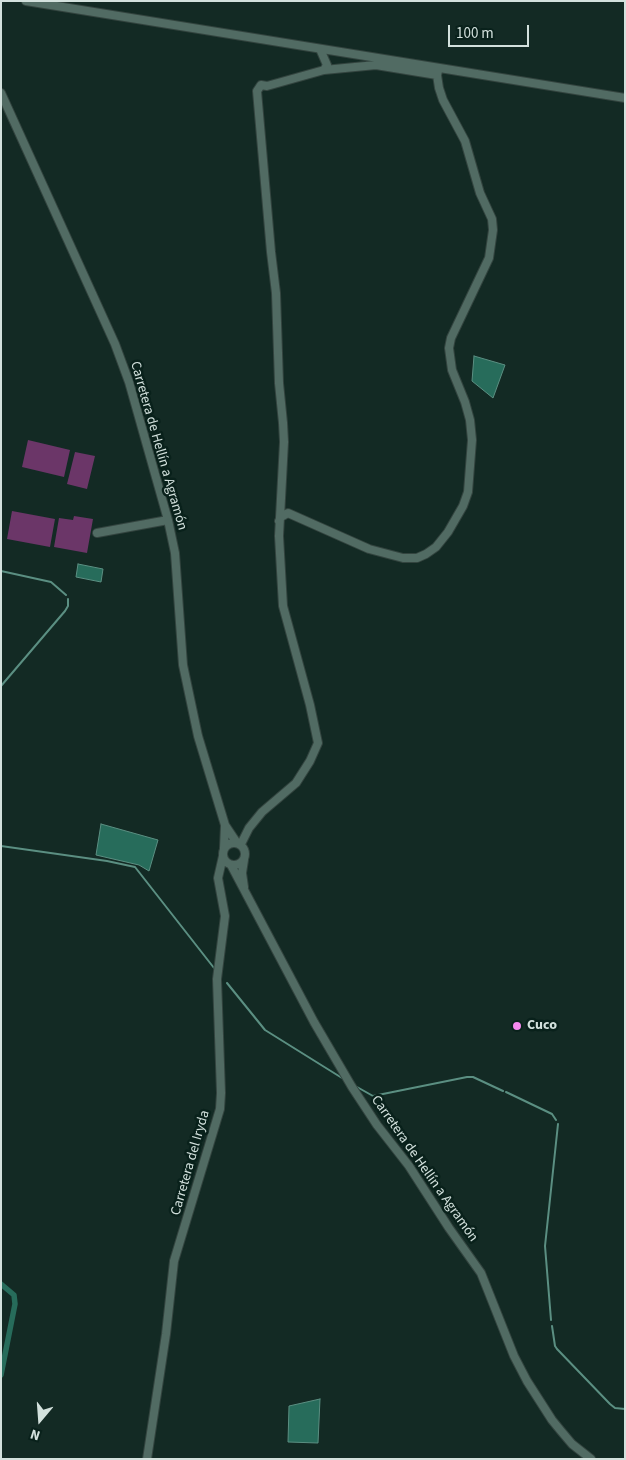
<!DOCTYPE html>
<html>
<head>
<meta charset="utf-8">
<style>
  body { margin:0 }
  #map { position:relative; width:626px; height:1460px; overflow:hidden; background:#132a24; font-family:"Source Sans 3",sans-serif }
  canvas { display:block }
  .frame { position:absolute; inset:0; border:2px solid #d3e1dd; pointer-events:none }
  .north { position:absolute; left:15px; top:1395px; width:50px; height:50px; -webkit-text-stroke:4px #09211b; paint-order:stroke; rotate:198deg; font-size:14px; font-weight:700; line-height:20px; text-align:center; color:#d3e1dd }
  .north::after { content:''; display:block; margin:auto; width:18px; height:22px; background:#d3e1dd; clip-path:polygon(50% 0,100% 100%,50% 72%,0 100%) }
  .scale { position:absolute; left:448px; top:25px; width:81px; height:22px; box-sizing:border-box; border:2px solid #d3e1dd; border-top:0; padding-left:6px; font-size:15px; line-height:18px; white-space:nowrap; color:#d3e1dd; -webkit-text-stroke:4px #09211b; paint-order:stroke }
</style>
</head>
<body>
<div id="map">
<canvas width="626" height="1460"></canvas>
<div class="frame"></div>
<div class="north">N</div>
<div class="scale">100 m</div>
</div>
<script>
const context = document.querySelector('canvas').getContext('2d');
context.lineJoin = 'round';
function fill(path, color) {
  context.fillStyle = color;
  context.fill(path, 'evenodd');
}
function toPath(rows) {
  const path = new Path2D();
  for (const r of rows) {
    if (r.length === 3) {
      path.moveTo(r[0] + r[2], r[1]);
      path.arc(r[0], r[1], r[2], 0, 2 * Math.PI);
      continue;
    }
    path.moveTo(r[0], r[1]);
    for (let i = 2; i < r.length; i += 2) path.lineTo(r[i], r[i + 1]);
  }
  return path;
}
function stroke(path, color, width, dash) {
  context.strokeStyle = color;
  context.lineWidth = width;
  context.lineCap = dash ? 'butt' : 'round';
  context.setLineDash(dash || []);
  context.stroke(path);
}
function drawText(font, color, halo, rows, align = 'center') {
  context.font = font + ' "Source Sans 3",sans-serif';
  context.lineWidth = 5;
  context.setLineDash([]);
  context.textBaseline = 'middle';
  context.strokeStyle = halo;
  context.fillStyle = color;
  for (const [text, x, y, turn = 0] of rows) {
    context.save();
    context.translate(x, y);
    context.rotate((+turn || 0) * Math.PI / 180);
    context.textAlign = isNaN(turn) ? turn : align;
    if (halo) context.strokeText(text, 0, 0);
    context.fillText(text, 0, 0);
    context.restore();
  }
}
fill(toPath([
  [28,440,70,450,64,477,22,467],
  [75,452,95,456,87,489,67,484],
  [12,511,55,519,50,547,7,539],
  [74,516,93,519,87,553,54,547,59,518,73,520]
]), '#6b3668');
const water = toPath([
  [474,356,505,365,493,398,472,381,474,356],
  [78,564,103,569,101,582,76,577,78,564],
  [101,824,158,840,149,871,139,865,96,855,101,824],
  [320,1399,318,1443,288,1442,289,1406,320,1399]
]);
fill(water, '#276c5b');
stroke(water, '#5b8f82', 1);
stroke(toPath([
  [1,571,51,582,66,595],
  [1,686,65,611,68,606,68,599],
  [1,846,107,861,135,867,214,968],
  [227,983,265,1030,342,1078],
  [357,1087,373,1096,467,1077,473,1077,503,1091],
  [506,1092,552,1114,556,1120],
  [551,1320,545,1246,558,1124],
  [552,1326,555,1346,557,1349,610,1404,615,1408,625,1409]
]), '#5b8f82', 2);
stroke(toPath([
  [1,1284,14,1295,15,1304,1,1375]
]), '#276c5b', 5.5);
const minor = toPath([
  [26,1,625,98],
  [324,70,376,65,437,75,438,71],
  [1,93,115,344,129,382,168,520,175,553,183,665,198,736,225,825,237,843],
  [279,521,281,517,288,513,369,549,403,558,417,558,426,554,436,547,448,532,463,506,468,492,472,440,470,420,465,402,452,370,449,348,451,338,489,258,493,230,492,219,480,193,465,141,443,100,439,88,437,75],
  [97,533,168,520],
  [234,854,11],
  [241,844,249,828,262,812,296,783,310,761,318,743,310,705,283,606,279,536,284,442,283,423,279,383,276,293,271,252,257,91,261,85,267,86,324,70,327,65,320,49],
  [224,848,225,825],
  [231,865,314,1022,352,1087,377,1125,409,1166,449,1228,481,1273,514,1356,527,1381,552,1420,561,1431,572,1444,591,1459],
  [244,887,242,873,244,860],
  [147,1459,166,1334,174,1261,220,1109,221,1093,217,979,225,916,218,878,223,856]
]);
stroke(minor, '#33443f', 10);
stroke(minor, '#516b63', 8);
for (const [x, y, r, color] of [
  [517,1026,5,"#f589ef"]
]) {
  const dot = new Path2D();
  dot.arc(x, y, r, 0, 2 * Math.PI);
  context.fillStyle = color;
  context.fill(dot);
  stroke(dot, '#09211b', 2);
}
drawText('14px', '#d3e1dd', '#09211b', [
  ["Carretera de Hellín a Agramón",158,446,74],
  ["Carretera del Iryda",191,1163,-74],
  ["Carretera de Hellín a Agramón",424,1169,55]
]);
drawText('bold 14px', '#d3e1dd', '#09211b', [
  ["Cuco",527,1026]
], 'left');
</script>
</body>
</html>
